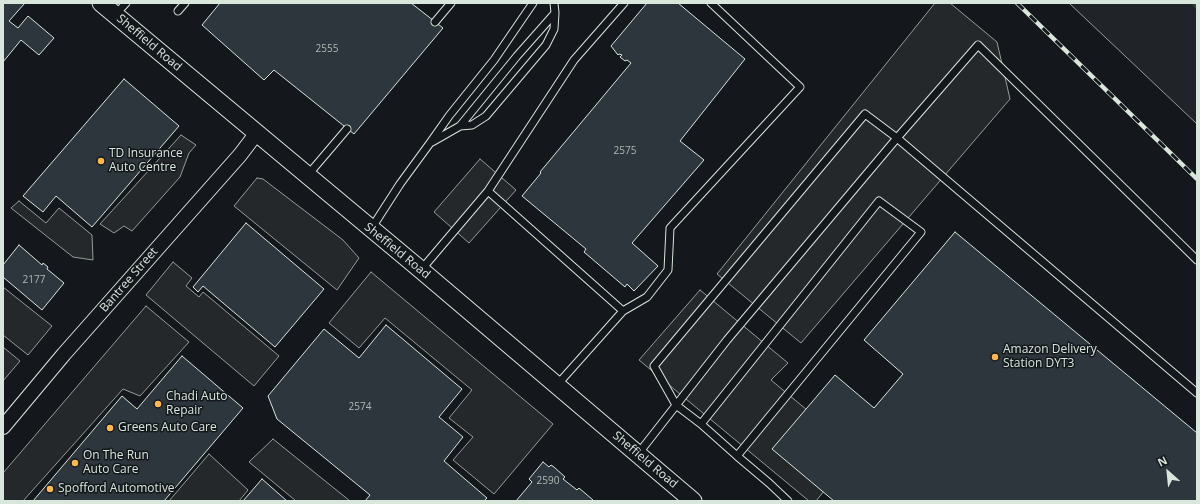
<!DOCTYPE html>
<html>
<head>
<meta charset="utf-8">
<style>
  body { margin:0 }
  #map { position:relative; width:1200px; height:504px; overflow:hidden; background:#14181c; font-family:"Open Sans",sans-serif }
  canvas { display:block }
  .frame { position:absolute; inset:0; border:4px solid #d8e6dc; pointer-events:none }
  .north { position:absolute; left:1148px; top:452px; width:40px; height:40px; -webkit-text-stroke:3px #14181c; paint-order:stroke; rotate:333deg; font-size:11px; font-weight:700; line-height:16px; text-align:center; color:#d8e6dc }
  .north::after { content:''; display:block; margin:auto; width:14px; height:18px; background:#d8e6dc; clip-path:polygon(50% 0,100% 100%,50% 72%,0 100%) }
</style>
</head>
<body>
<div id="map">
<canvas width="1200" height="504"></canvas>
<div class="frame"></div>
<div class="north">N</div>
</div>
<script>
const context = document.querySelector('canvas').getContext('2d');
context.lineJoin = 'round';
function fill(path, color) {
  context.fillStyle = color;
  context.fill(path, 'evenodd');
}
function toPath(rows) {
  const path = new Path2D();
  for (const r of rows) {
    path.moveTo(r[0], r[1]);
    for (let i = 2; i < r.length; i += 2) path.lineTo(r[i], r[i + 1]);
  }
  return path;
}
function stroke(path, color, width, dash) {
  context.strokeStyle = color;
  context.lineWidth = width;
  context.lineCap = dash ? 'butt' : 'round';
  context.setLineDash(dash || []);
  context.stroke(path);
}
function drawText(font, color, halo, rows, align = 'center') {
  context.font = font + ' "Open Sans",sans-serif';
  context.lineWidth = 3;
  context.setLineDash([]);
  context.textBaseline = 'middle';
  context.strokeStyle = halo;
  context.fillStyle = color;
  for (const [text, x, y, turn = 0] of rows) {
    context.save();
    context.translate(x, y);
    context.rotate((+turn || 0) * Math.PI / 180);
    context.textAlign = isNaN(turn) ? turn : align;
    if (halo) context.strokeText(text, 0, 0);
    context.fillText(text, 0, 0);
    context.restore();
  }
}
const green = toPath([
  [1069,3,1197,3,1197,124,1069,3]
]);
fill(green, '#202428');
stroke(green, '#939e99', 1);
const parking = toPath([
  [935,3,950,3,997,42,1010,99,801,343,717,274,935,3],
  [181,135,196,145,189,153,180,177,132,231,124,226,114,233,100,224,181,135],
  [480,159,516,190,469,243,434,212,480,159],
  [257,178,263,179,343,240,359,258,337,290,234,206,257,178],
  [19,201,46,223,59,208,92,235,93,260,73,257,11,208,19,201],
  [173,262,192,278,186,286,199,297,203,292,279,356,254,386,146,295,173,262],
  [371,272,553,424,494,494,453,460,473,437,449,418,472,390,385,318,359,348,329,323,371,272],
  [3,287,52,326,28,355,3,335,3,287],
  [700,290,788,363,771,380,856,451,816,501,809,501,639,360,700,290],
  [146,306,189,342,140,396,123,389,23,501,3,501,3,473,146,306],
  [3,347,20,361,3,381,3,347],
  [273,439,350,501,296,501,249,462,273,439],
  [209,454,248,490,239,501,169,501,209,454]
]);
fill(parking, '#24282b');
stroke(parking, '#939e99', 1);
stroke(toPath([
  [1194,3,1197,7]
]), '#363b3e', 4.5);
const building = toPath([
  [3,3,25,3,9,21,18,28,28,16,54,38,39,55,21,40,3,62,3,3],
  [220,3,411,3,443,28,354,134,274,70,264,80,202,25,220,3],
  [647,3,678,3,745,59,680,141,704,160,632,243,658,266,634,291,627,284,625,287,584,252,586,249,522,196,541,173,540,172,631,63,627,60,625,61,620,57,622,55,619,54,618,55,611,46,647,3],
  [124,79,179,126,92,227,56,196,43,212,23,196,124,79],
  [246,223,324,289,275,347,203,286,198,292,193,287,246,223],
  [955,232,1197,433,1197,501,834,501,772,449,835,375,874,408,903,374,864,340,955,232],
  [19,245,42,265,43,263,48,267,47,269,64,283,42,310,3,277,3,265,19,245],
  [386,325,462,389,439,417,463,437,444,461,487,498,484,501,365,501,370,495,277,419,268,396,324,329,359,358,386,325],
  [182,356,243,408,164,501,33,501,122,396,137,409,182,356],
  [543,462,549,467,551,465,554,467,565,477,563,479,577,490,579,488,593,500,591,501,516,501,532,482,529,479,543,462],
  [262,479,287,501,243,501,262,479]
]);
fill(building, '#2c363c');
stroke(building, '#d8e6dc', 1);
const service = toPath([
  [178,11,185,3],
  [115,15,126,3],
  [435,22,451,3],
  [460,126,472,125,486,116,546,45,554,29,555,13],
  [432,142,460,126,517,56,555,13,554,3],
  [307,176,347,129],
  [488,191,623,311,557,385],
  [371,229,400,184,430,143,449,116,494,60,533,3],
  [421,270,488,191,574,60,624,3],
  [623,311,647,297,668,270,670,228,800,87,711,3],
  [701,424,879,201,921,232,737,456],
  [638,454,727,340,897,138,978,45,1197,260],
  [788,501,769,483,737,456,701,424,676,405,654,366,865,114,897,138,1197,393]
]);
const minor = toPath([
  [3,427,64,354,240,155,256,134]
]);
const tertiary = toPath([
  [101,3,421,270,693,501]
]);
stroke(service, '#d8e6dc', 9);
stroke(minor, '#d8e6dc', 16);
stroke(tertiary, '#d8e6dc', 19);
stroke(service, '#14181c', 7);
stroke(minor, '#14181c', 14);
stroke(tertiary, '#14181c', 17);
const rail = toPath([
  [1017,3,1197,179]
]);
stroke(rail, '#d8e6dc', 4.5);
stroke(rail, '#14181c', 3, [9]);
for (const [x, y, r, color] of [
  [101,161,4,"#ffb74d"],
  [995,357,4,"#ffb74d"],
  [158,404,4,"#ffb74d"],
  [110,428,4,"#ffb74d"],
  [75,463,4,"#ffb74d"],
  [50,489,4,"#ffb74d"]
]) {
  const dot = new Path2D();
  dot.arc(x, y, r, 0, 2 * Math.PI);
  context.fillStyle = color;
  context.fill(dot);
  stroke(dot, '#14181c', 1.5);
}
drawText('10px', '#adbab4', null, [
  ["2555",327,49],
  ["2575",625,151],
  ["2177",34,280],
  ["2574",360,407],
  ["2590",548,481]
]);
drawText('12px', '#d8e6dc', '#14181c', [
  ["Sheffield Road",149,43,40],
  ["Sheffield Road",397,251,39],
  ["Bantree Street",129,280,-49],
  ["Sheffield Road",645,460,40]
]);
drawText('12px', '#d8e6dc', '#14181c', [
  ["TD Insurance",109,154],
  ["Auto Centre",109,168],
  ["Amazon Delivery",1003,350],
  ["Station DYT3",1003,364],
  ["Chadi Auto",166,397],
  ["Repair",166,411],
  ["Greens Auto Care",118,428],
  ["On The Run",83,456],
  ["Auto Care",83,470],
  ["Spofford Automotive",58,489]
], 'left');
</script>
</body>
</html>
